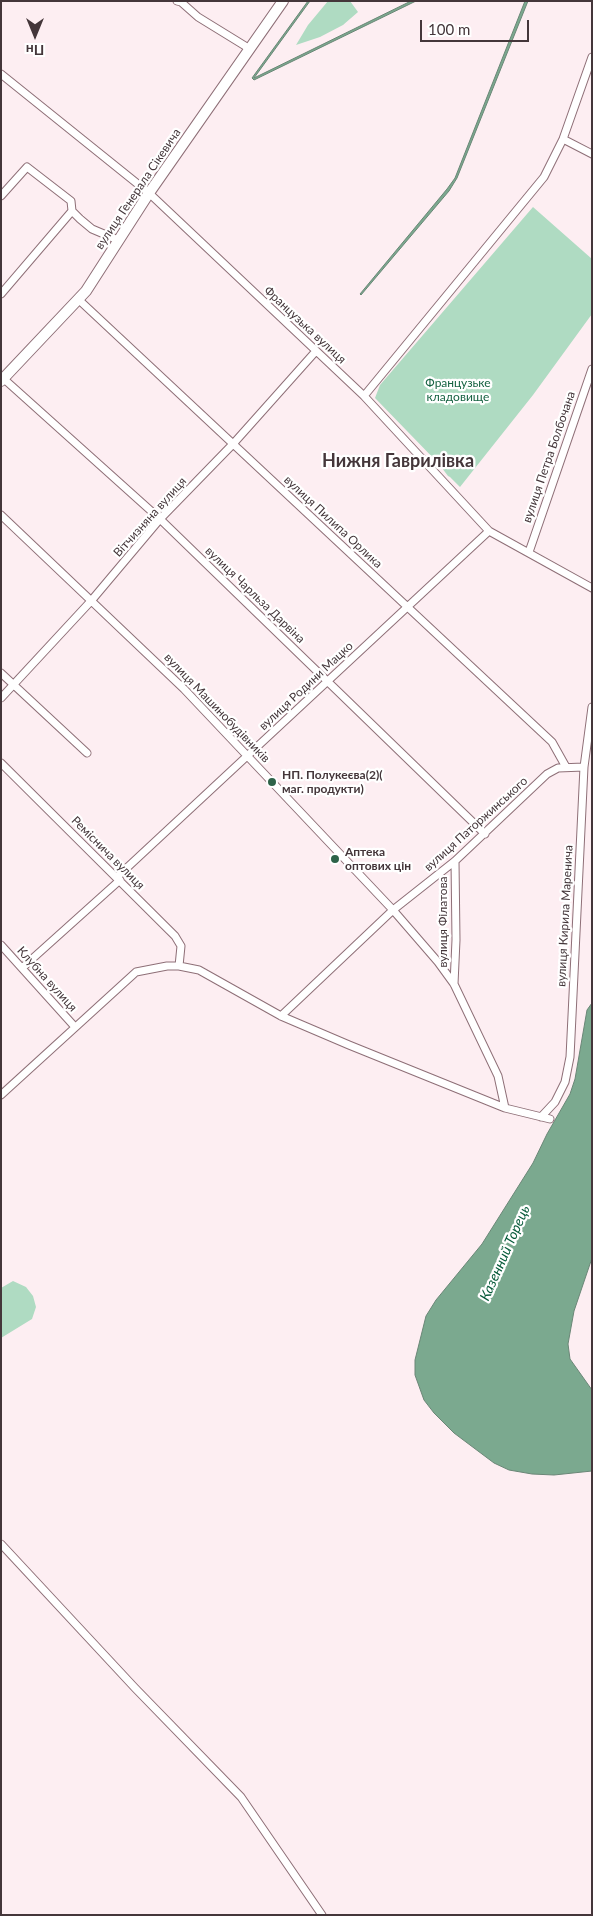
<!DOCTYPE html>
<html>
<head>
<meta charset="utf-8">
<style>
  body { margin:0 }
  #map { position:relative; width:593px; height:1916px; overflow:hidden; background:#fdeef2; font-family:Lato,sans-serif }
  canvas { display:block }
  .frame { position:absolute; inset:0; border:2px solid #44363a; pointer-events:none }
  .north { position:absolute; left:10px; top:10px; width:50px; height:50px; -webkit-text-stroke:4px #fff; paint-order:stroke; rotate:180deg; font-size:14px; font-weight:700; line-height:20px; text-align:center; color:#44363a }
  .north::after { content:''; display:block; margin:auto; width:18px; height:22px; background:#44363a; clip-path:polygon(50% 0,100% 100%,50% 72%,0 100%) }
  .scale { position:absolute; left:420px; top:20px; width:109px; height:22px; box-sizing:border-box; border:2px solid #44363a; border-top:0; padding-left:6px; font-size:15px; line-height:18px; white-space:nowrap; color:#44363a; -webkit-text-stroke:4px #fff; paint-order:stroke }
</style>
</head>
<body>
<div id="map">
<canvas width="593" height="1916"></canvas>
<div class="frame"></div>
<div class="north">Пн</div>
<div class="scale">100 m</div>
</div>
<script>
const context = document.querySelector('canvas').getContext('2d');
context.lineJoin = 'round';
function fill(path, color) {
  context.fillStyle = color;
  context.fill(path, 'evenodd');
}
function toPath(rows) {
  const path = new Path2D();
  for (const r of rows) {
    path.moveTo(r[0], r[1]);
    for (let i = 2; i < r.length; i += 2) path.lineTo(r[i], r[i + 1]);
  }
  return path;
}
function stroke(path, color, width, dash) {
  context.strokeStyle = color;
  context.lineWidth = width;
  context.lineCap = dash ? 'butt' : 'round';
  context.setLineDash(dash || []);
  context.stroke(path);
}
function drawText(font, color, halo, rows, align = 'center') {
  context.font = font + ' Lato,sans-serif';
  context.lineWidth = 4.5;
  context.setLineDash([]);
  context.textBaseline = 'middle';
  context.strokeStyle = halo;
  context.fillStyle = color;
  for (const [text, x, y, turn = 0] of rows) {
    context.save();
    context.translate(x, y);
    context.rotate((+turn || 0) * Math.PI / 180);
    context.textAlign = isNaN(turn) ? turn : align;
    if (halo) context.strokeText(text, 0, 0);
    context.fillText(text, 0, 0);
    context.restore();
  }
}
fill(toPath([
  [328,1,350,1,358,12,343,25,320,37,296,45,308,25],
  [533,207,592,259,592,314,533,395,460,487,450,477,448,476,439,464,375,398,380,385],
  [13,1281,26,1287,33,1296,36,1307,32,1319,1,1338,1,1288]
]), '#afdbc2');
const water = toPath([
  [308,1,310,1,254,78,411,1,416,1,254,80,252,78,308,1],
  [525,1,528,1,457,178,449,191,361,295,360,294,447,189,455,178,525,1],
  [592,1003,592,1258,574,1311,568,1344,570,1359,592,1390,592,1471,554,1475,532,1474,509,1470,494,1463,454,1433,434,1413,424,1400,415,1375,415,1360,426,1316,436,1300,482,1244,533,1163,547,1134,570,1094,575,1079,587,1010,592,1003]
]);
fill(water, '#7ba98f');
stroke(water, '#6a8676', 1);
const street = toPath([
  [177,1,181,2,198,17,250,49],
  [1,74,149,193,364,396,489,531,592,588],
  [563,139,592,154],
  [1,196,27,167,71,201,72,211,80,219,92,229,118,240],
  [1,294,72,211],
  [78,299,552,742,566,767],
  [4,379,160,519,485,834],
  [364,396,544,177,563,139,592,57],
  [1,515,184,689,393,910,438,962,454,984,498,1076,505,1108],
  [529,552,592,369],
  [1,673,87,753],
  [1,698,91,601,160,519,233,444,316,351],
  [1,763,175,936,181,946,179,966],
  [117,877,489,531],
  [1,945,75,1027],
  [22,968,120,880],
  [454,984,456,940,455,861],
  [281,1016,393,910,455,861,547,774,558,768,584,767],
  [1,1095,136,972,167,966,179,966,199,970,281,1016,349,1045,505,1108,550,1119],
  [541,1117,555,1102,565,1082,570,1057,584,767,592,707],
  [1,1544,135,1688,241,1797,322,1915]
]);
const secondary = toPath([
  [1,381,86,291,149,193,283,1]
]);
stroke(street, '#8e6f77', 9);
stroke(secondary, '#8e6f77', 12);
stroke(street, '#fff', 7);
stroke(secondary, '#fff', 10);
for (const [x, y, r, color] of [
  [272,782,5,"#2d6248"],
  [335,859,5,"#2d6248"]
]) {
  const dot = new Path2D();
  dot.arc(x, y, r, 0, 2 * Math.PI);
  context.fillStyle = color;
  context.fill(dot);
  stroke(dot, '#fff', 2);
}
drawText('12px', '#44363a', '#fff', [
  ["вулиця Генерала Сікевича",138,189,-56],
  ["Французька вулиця",305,325,43],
  ["вулиця Петра Болбочана",549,457,-71],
  ["Вітчизняна вулиця",150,517,-48],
  ["вулиця Пилипа Орлика",333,522,43],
  ["вулиця Чарльза Дарвіна",255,595,44],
  ["вулиця Родини Мацко",306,686,-43],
  ["вулиця Машинобудівників",217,708,46],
  ["вулиця Паторжинського",476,824,-42],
  ["Реміснича вулиця",108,853,45],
  ["вулиця Кирила Маренича",565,916,-87],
  ["вулиця Філатова",443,922,-90],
  ["Клубна вулиця",47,979,48]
]);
drawText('12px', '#166342', '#fff', [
  ["Французьке",458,383],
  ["кладовище",458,397]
]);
drawText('bold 12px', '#44363a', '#fff', [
  ["НП. Полукеєва(2)(",282,775],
  ["маг. продукти)",282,789],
  ["Аптека",345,852],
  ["оптових цін",345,866]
], 'left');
drawText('italic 14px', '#075b3a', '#fff', [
  ["Казенний Торець",505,1253,-66]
]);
drawText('bold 18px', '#44363a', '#fff', [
  ["Нижня Гаврилівка",398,461]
]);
</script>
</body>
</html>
